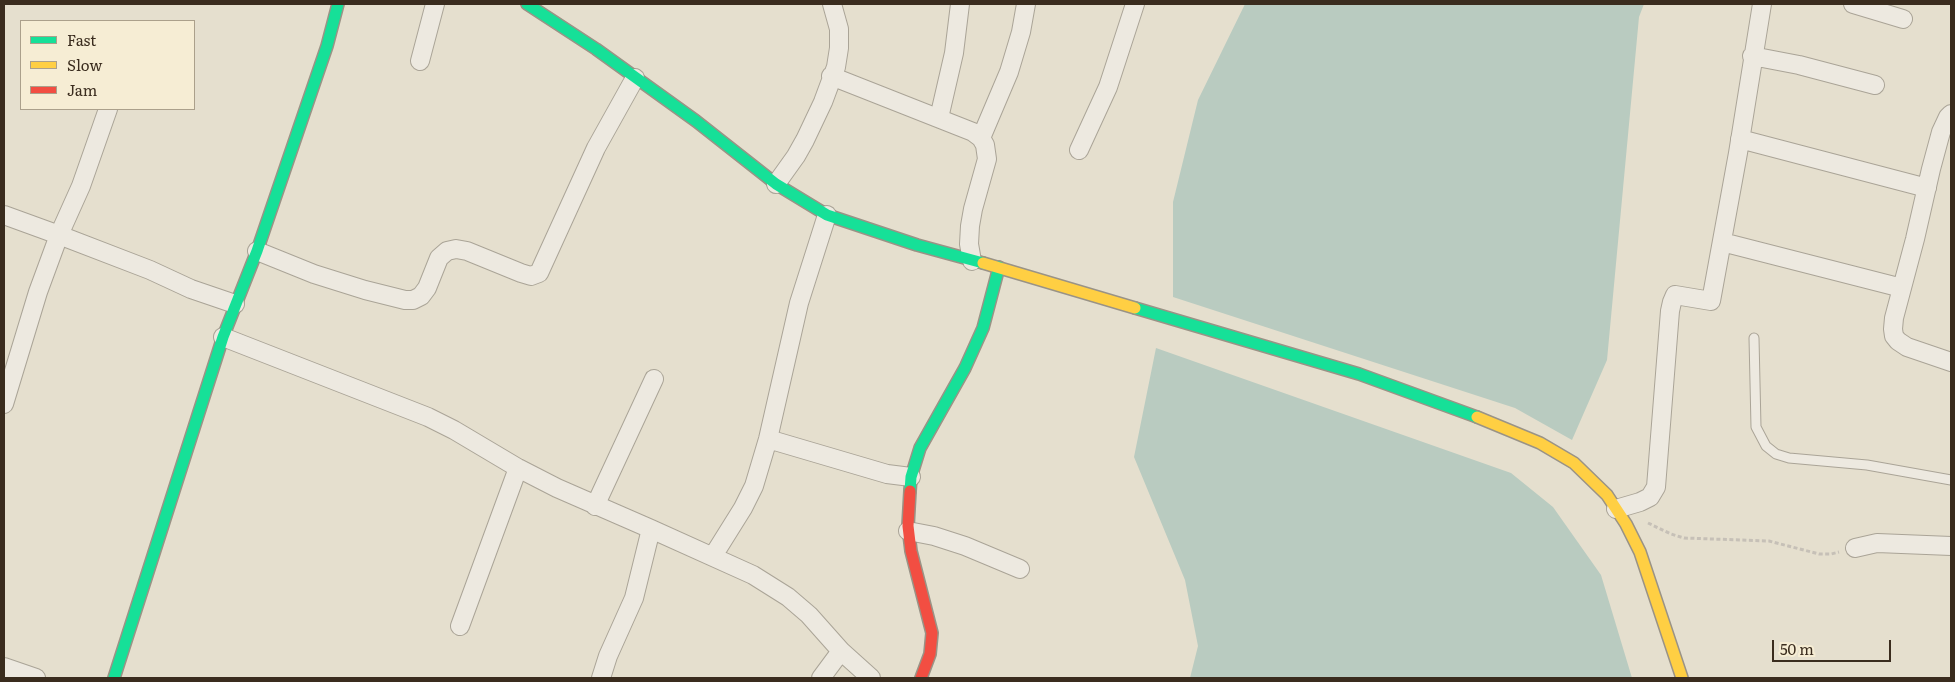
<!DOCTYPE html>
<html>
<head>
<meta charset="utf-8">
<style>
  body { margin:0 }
  #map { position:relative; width:1955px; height:682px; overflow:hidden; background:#e5dfce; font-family:Literata,serif }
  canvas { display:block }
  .frame { position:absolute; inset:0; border:5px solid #3a2c1e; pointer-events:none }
  .legend { position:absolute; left:20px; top:20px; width:175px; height:90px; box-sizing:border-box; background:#f6edd4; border:1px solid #aba08b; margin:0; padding:6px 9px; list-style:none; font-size:15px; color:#3a2c1e }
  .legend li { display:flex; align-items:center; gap:10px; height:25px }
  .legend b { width:25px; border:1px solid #aba08b }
  .scale { position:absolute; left:1772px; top:640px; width:119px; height:22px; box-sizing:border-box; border:2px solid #3a2c1e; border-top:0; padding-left:6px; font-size:15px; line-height:18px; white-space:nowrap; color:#3a2c1e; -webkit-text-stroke:4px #f6edd4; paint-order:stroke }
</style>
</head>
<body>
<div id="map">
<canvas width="1955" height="682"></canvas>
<div class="frame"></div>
<ul class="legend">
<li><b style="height:6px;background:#16e098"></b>Fast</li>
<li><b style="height:6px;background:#ffcf43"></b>Slow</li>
<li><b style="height:6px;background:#f24e42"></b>Jam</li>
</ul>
<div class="scale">50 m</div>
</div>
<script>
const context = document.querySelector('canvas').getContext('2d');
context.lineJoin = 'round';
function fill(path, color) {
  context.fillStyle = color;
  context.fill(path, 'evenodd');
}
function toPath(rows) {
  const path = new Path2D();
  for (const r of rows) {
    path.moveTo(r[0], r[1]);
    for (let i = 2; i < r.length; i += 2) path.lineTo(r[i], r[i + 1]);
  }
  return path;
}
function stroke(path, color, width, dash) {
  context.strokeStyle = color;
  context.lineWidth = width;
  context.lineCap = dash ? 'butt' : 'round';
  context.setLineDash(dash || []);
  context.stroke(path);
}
fill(toPath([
  [1245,4,1644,4,1639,17,1607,360,1572,440,1515,408,1173,297,1173,202,1198,100],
  [1156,348,1511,473,1553,507,1601,575,1632,678,1190,678,1198,646,1185,580,1134,457]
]), '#b9cbc0');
const lane = toPath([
  [1754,338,1756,427,1766,446,1776,454,1789,458,1867,465,1951,480]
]);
const street = toPath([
  [1853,4,1903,19],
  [1752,56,1799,65,1875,85],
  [420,61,435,4],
  [831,76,973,132,981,138,985,145,987,159,973,209,970,226,969,244,972,261],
  [1951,114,1948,117,1941,132,1931,169,1915,239,1894,318,1893,329,1894,336,1898,341,1907,347,1951,362],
  [939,118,954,53,960,4],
  [981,138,1009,72,1021,32,1026,4],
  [1740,139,1927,188],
  [1079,150,1108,87,1135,4],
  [776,184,796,156,805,140,823,102,836,67,839,48,839,29,832,4],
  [4,215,59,235,150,270,191,289,235,304],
  [1722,242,1902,288],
  [257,251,314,274,365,290,405,300,413,300,421,296,427,288,439,258,447,251,456,249,467,251,521,273,531,276,539,273,596,148,635,78],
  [223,337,428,417,454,430,518,468,557,488,651,529,753,575,788,597,809,615,841,651,871,678],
  [4,404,38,292,59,235,81,186,108,109],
  [768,439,887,474,911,477],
  [595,506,654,379],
  [1616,509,1640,502,1650,497,1656,487,1670,311,1672,302,1675,295,1711,301,1738,153,1762,4],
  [908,531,934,536,965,546,1020,569],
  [1855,548,1877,543,1951,546],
  [713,556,743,508,754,486,768,439,799,303,827,215],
  [460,626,518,468],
  [4,667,36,678],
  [601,678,608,656,634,598,651,529],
  [821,678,841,651]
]);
const fast = toPath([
  [527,4,596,49,696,121,776,184,827,215,917,245,983,263],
  [1135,308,1359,374,1477,417],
  [910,491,911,477,920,448,965,368,983,328,999,267],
  [114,678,223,337,257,251,327,46,338,4]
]);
const slow = toPath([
  [983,263,1135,308],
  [1477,417,1540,443,1574,463,1607,495,1626,524,1640,552,1682,678]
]);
const jam = toPath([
  [910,491,908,526,911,551,932,633,930,654,921,678]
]);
stroke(lane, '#aaa497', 11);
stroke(street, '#aaa497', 20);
stroke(fast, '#9a9386', 14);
stroke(slow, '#9a9386', 14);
stroke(jam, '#9a9386', 14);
stroke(toPath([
  [1648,523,1671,534,1684,538,1769,541,1819,554,1831,554,1839,552]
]), '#c6c0b7', 3, [4, 2.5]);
stroke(lane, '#ede9e0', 9);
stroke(street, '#ede9e0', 18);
stroke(fast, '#16e098', 11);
stroke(slow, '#ffcf43', 11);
stroke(jam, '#f24e42', 11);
</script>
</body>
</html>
